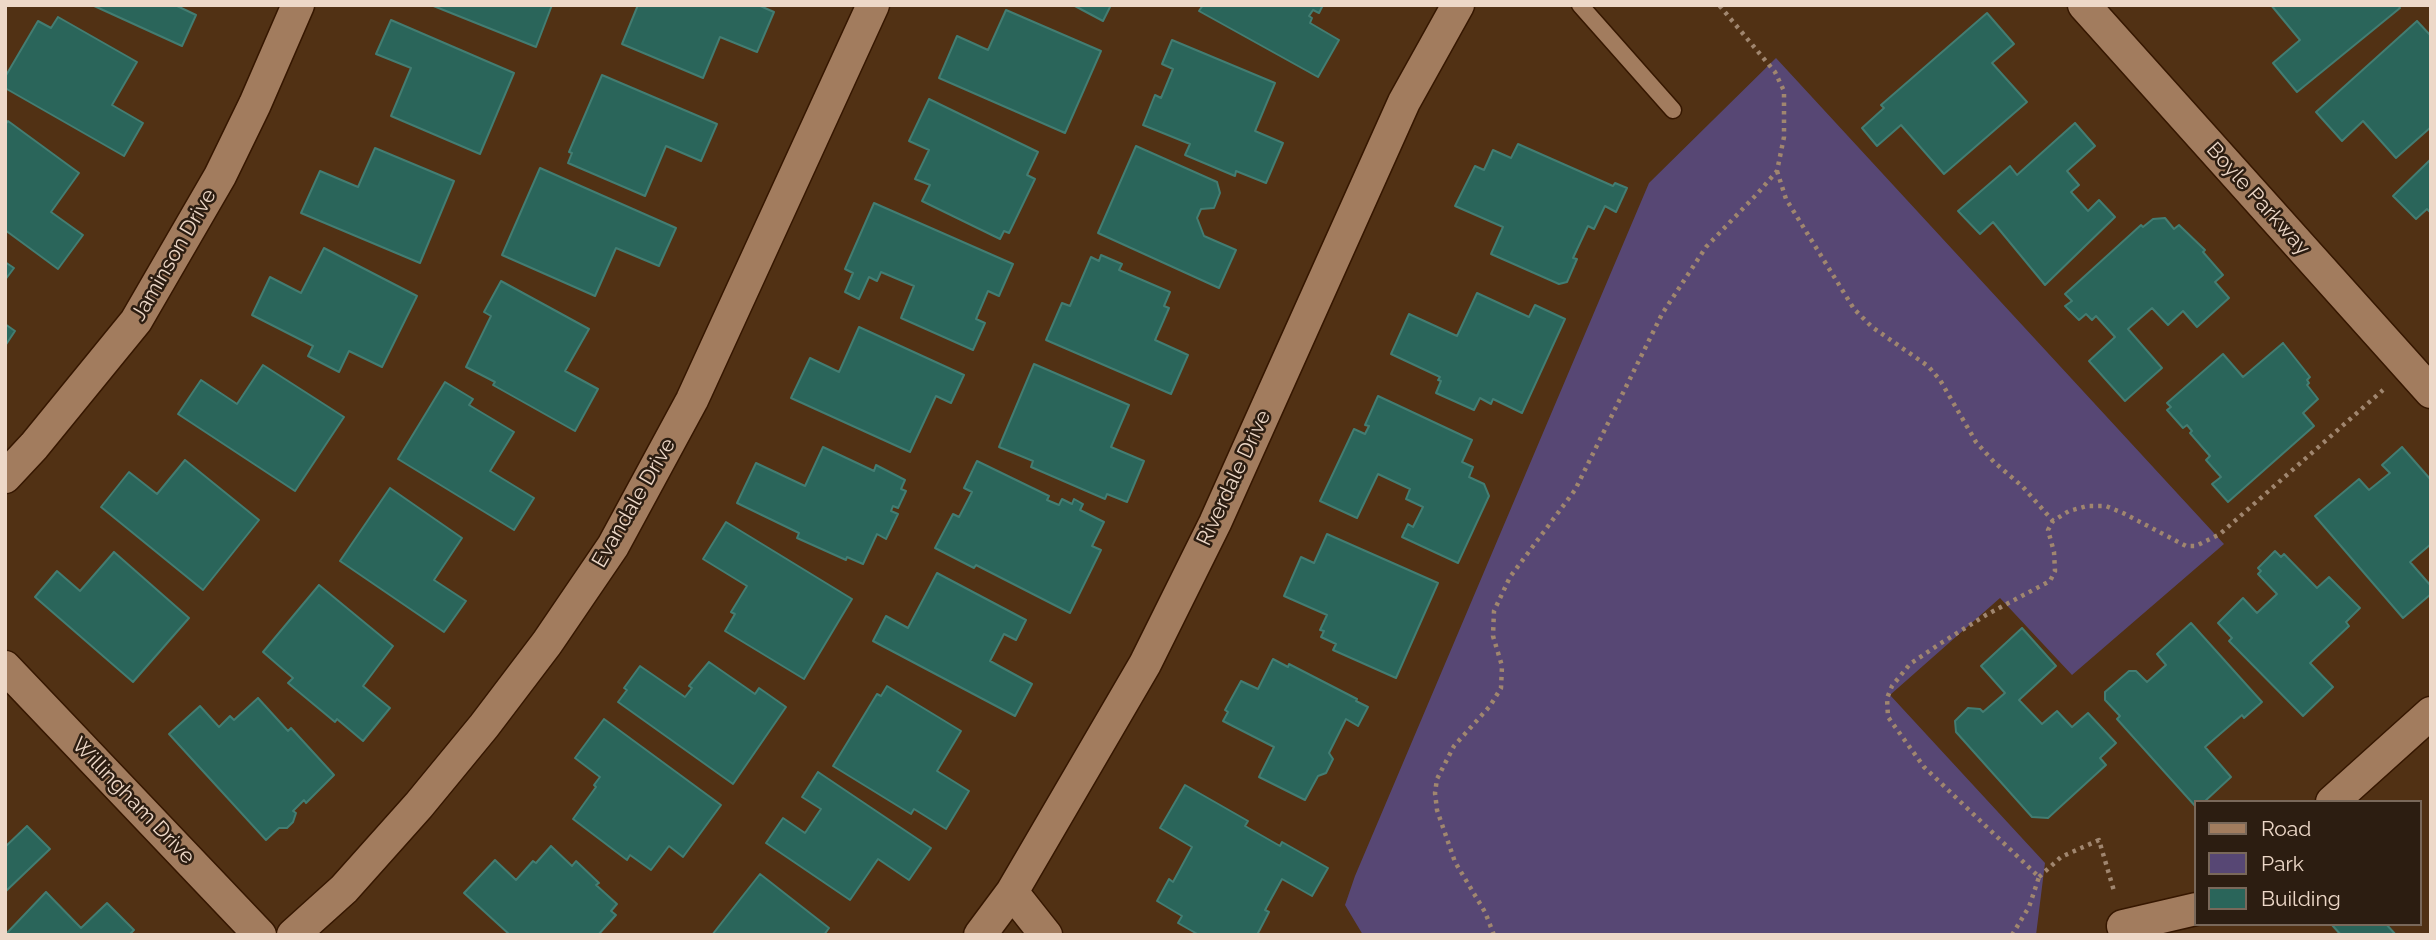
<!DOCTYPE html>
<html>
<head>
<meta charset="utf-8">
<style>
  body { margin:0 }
  #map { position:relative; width:2436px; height:940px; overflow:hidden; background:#513114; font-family:Raleway,sans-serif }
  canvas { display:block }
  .frame { position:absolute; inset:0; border:7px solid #edd8c8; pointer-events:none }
  .legend { position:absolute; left:2194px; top:800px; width:228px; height:126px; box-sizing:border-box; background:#2c1d11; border:2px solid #79685a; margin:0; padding:9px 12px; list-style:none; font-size:21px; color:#edd8c8 }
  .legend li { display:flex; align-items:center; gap:14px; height:35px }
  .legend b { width:35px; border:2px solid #79685a }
</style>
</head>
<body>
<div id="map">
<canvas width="2436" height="940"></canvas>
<div class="frame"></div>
<ul class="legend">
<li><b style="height:9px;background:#a27c5e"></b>Road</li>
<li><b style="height:19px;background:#574774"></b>Park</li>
<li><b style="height:19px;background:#2a655a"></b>Building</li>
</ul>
</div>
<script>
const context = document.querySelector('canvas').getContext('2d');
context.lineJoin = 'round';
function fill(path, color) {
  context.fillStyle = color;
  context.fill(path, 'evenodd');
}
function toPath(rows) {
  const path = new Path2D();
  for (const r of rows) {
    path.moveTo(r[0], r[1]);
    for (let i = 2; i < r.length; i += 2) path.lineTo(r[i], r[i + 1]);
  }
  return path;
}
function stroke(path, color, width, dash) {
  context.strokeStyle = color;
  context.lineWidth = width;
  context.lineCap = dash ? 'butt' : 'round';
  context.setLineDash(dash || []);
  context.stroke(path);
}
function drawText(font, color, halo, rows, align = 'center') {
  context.font = font + ' Raleway,sans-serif';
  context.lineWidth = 5;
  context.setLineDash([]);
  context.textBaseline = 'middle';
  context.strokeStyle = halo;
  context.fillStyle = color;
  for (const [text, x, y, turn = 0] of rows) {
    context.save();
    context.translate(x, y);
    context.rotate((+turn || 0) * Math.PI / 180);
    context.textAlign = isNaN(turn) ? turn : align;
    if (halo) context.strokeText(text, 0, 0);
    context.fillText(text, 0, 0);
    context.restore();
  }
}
fill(toPath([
  [1776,58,2224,544,2072,675,2000,598,1890,695,2045,863,2036,935,1363,935,1345,905,1355,876,1649,183]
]), '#574774');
const building = toPath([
  [92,5,175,5,196,15,182,46,92,5],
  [431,5,552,5,536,47,431,5],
  [638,5,758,5,774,12,757,52,720,37,703,78,622,44,638,5],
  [1073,5,1111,5,1103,21,1073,5],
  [1203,5,1323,5,1319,13,1313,10,1309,16,1312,18,1310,23,1339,40,1318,77,1199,11,1203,5],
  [2271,5,2398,5,2400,8,2297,92,2273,63,2300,40,2271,5],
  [1006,10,1101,51,1065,133,939,78,957,36,988,50,1006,10],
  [1987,13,2014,44,1992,63,2027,102,1944,174,1901,125,1877,146,1862,128,1884,108,1881,105,1987,13],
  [58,17,137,62,112,105,143,123,124,156,5,88,5,77,38,21,51,28,58,17],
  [391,20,514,73,480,154,391,116,411,68,376,54,391,20],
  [2417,21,2431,36,2431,127,2396,158,2363,121,2342,141,2316,112,2417,21],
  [1172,40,1275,83,1255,131,1283,143,1266,183,1236,171,1235,176,1185,155,1190,144,1143,125,1155,95,1161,98,1173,69,1162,64,1172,40],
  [602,75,717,124,701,161,666,146,645,196,568,163,572,153,569,152,602,75],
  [929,99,1038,152,1027,175,1035,179,1009,233,1004,231,1000,239,922,201,930,185,915,179,929,150,909,141,929,99],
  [8,121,79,173,51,212,83,235,58,269,5,230,5,125,8,121],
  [2075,123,2095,146,2067,171,2079,185,2071,192,2088,211,2099,200,2115,217,2045,285,1993,222,1980,234,1958,211,2010,166,2017,175,2075,123],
  [1518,144,1613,186,1615,183,1627,188,1616,212,1605,206,1594,229,1588,226,1573,258,1577,259,1567,282,1559,284,1491,254,1503,227,1455,206,1475,166,1484,170,1493,150,1511,158,1518,144],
  [1136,146,1217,182,1220,193,1214,208,1201,209,1197,218,1204,236,1236,250,1219,288,1098,233,1136,146],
  [375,148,454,181,420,263,301,213,320,171,358,187,375,148],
  [2431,159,2431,213,2427,209,2416,219,2393,196,2431,159],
  [540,168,676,228,659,266,616,248,595,296,502,255,540,168],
  [874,203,1013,264,999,296,988,291,976,319,985,323,973,350,901,318,914,286,881,272,877,281,869,277,859,299,845,292,853,273,845,269,874,203],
  [2165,218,2174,229,2179,225,2205,250,2203,252,2223,275,2215,282,2229,298,2197,327,2183,311,2168,325,2152,308,2128,329,2162,368,2125,401,2089,361,2115,337,2096,316,2092,320,2086,314,2079,320,2065,306,2072,301,2065,294,2141,225,2143,227,2153,219,2165,218],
  [324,248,417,296,382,367,349,351,339,372,308,356,313,346,252,315,270,277,301,293,324,248],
  [1101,255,1122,264,1119,270,1170,292,1164,306,1169,308,1155,340,1188,355,1171,394,1046,340,1062,303,1070,306,1091,257,1099,261,1101,255],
  [5,262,14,268,5,280,5,262],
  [501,281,589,329,565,371,598,389,575,431,493,385,495,382,466,367,491,316,484,312,501,281],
  [1477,293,1529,317,1535,305,1565,319,1522,413,1493,399,1491,404,1480,398,1474,410,1436,393,1441,381,1438,380,1440,377,1391,354,1409,314,1457,336,1477,293],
  [5,324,15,331,5,346,5,324],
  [859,327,964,375,951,403,936,396,910,452,791,398,810,358,839,372,859,327],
  [2283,343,2310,377,2307,380,2309,383,2307,385,2318,399,2303,413,2314,426,2228,502,2212,484,2221,477,2206,460,2210,456,2190,433,2192,431,2187,425,2183,428,2167,410,2171,407,2167,403,2223,354,2243,377,2283,343],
  [1034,364,1129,405,1111,447,1144,461,1127,502,1107,494,1105,499,1031,467,1033,461,999,447,1034,364],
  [263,365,344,417,295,491,178,414,201,380,237,404,263,365],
  [445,382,473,399,469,405,514,432,490,471,534,498,514,530,398,459,445,382],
  [1378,396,1472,440,1462,462,1473,467,1469,477,1484,484,1489,496,1458,563,1402,537,1408,524,1413,527,1423,507,1406,499,1410,489,1378,474,1357,518,1320,501,1354,429,1365,434,1369,426,1365,425,1378,396],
  [823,447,874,471,876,465,905,480,901,489,906,491,898,508,893,506,891,511,898,514,886,539,877,534,863,564,847,557,846,560,797,538,799,533,737,503,756,463,805,486,823,447],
  [2402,447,2431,480,2431,544,2410,562,2431,586,2431,594,2403,618,2315,516,2359,479,2369,490,2390,473,2382,465,2402,447],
  [185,460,259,520,203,590,101,507,129,472,157,494,185,460],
  [977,461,1049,496,1047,500,1059,505,1062,499,1072,504,1074,499,1083,504,1080,510,1104,522,1092,546,1101,550,1070,613,976,565,974,568,935,548,953,514,959,517,972,492,964,488,977,461],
  [390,488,462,538,434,580,466,601,444,632,340,561,390,488],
  [726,522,852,599,804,679,725,631,735,614,731,612,747,586,703,559,726,522],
  [1327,534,1438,583,1396,678,1333,650,1336,644,1321,637,1324,631,1320,630,1327,615,1284,596,1301,557,1314,563,1327,534],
  [2275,551,2281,557,2284,554,2317,588,2329,577,2360,608,2346,622,2349,626,2310,663,2333,687,2303,716,2229,641,2232,638,2218,623,2243,598,2257,613,2277,594,2258,574,2261,571,2258,568,2275,551],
  [114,552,189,618,133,682,35,597,57,571,80,591,114,552],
  [937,573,1026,620,1016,640,1004,634,990,661,1032,684,1015,716,873,641,886,616,908,628,937,573],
  [319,585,393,646,363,686,390,708,363,741,337,719,335,722,288,683,293,678,263,652,319,585],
  [2191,623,2262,702,2244,718,2242,715,2205,747,2231,777,2204,802,2196,802,2196,807,2117,719,2120,716,2105,700,2105,692,2129,671,2136,671,2147,682,2166,665,2157,654,2191,623],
  [2022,628,2056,666,2019,700,2042,724,2057,711,2072,727,2088,713,2116,743,2100,758,2106,765,2048,818,2032,817,1956,732,1955,721,1968,708,1980,709,1983,712,2005,693,1981,666,2022,628],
  [1273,659,1288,667,1289,664,1357,699,1356,701,1368,707,1358,726,1346,719,1329,753,1333,759,1326,773,1318,776,1305,800,1259,777,1274,747,1223,721,1228,712,1225,710,1241,681,1258,689,1273,659],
  [709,662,755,694,759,688,786,707,733,784,618,702,627,690,624,688,640,666,685,697,692,688,689,686,709,662],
  [887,686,961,731,937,771,969,791,946,829,914,809,911,814,833,766,877,694,881,696,887,686],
  [258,698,288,731,291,728,334,775,306,803,304,800,293,811,296,813,293,822,287,828,279,828,266,840,169,734,200,706,219,727,230,716,234,720,258,698],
  [604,719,721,805,683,857,669,846,651,870,630,855,627,860,573,819,596,787,594,785,600,777,575,758,604,719],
  [818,772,931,848,909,880,878,859,850,900,766,843,783,818,805,833,821,809,802,797,818,772],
  [1185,785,1248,821,1245,826,1280,846,1282,842,1328,868,1312,896,1282,879,1265,910,1269,912,1257,935,1199,935,1178,923,1182,916,1157,901,1169,879,1173,882,1192,847,1160,828,1185,785],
  [27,826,50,849,5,892,5,847,27,826],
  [551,846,572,866,576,861,599,883,596,885,617,904,611,911,616,915,598,935,510,935,464,893,495,860,516,880,533,861,536,863,551,846],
  [760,874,829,928,824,935,712,935,760,874],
  [46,892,81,928,107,903,134,930,129,935,5,935,46,892],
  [2386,924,2396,935,2341,935,2332,925,2386,924]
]);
fill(building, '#2a655a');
stroke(building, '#437d72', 2);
const lane = toPath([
  [1580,5,1673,110]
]);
const street = toPath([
  [2084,5,2431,392],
  [5,477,34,446,136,321,220,176,255,104,298,5],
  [5,667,260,935],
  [2332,802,2431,713],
  [1012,892,1046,935],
  [2123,926,2196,909],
  [293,935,344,889,419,805,484,726,547,643,613,546,692,400,873,5],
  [980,935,1012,892,1145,664,1215,523,1404,102,1458,5]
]);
stroke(lane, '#361700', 19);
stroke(street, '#361700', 35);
stroke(toPath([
  [1777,171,1786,199,1854,309,1872,327,1928,366,1940,380,1976,442,1994,462,2023,487,2053,521],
  [2039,877,2061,857,2099,840,2114,891],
  [1494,935,1485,912,1455,862,1437,810,1435,793,1437,779,1454,746,1490,706,1501,688,1502,666,1493,636,1494,611,1510,577,1575,490,1662,314,1706,247,1757,194,1777,171,1784,137,1784,91,1775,72,1719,5],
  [2012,935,2029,907,2039,877,1924,767,1888,717,1887,698,1892,686,1910,664,1938,645,1986,615,2050,581,2055,571,2054,552,2048,530,2053,521,2069,511,2087,506,2106,506,2123,513,2186,546,2196,546,2220,534,2383,390]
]), '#a0866f', 4.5, [3.5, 5]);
stroke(lane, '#a27c5e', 16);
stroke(street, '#a27c5e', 32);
drawText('21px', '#edd8c8', '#2c1d11', [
  ["Boyle Parkway",2258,199,48],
  ["Jaminson Drive",174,255,-60],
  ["Riverdale Drive",1234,478,-65],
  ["Evandale Drive",634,503,-60],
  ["Willingham Drive",133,801,46]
]);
</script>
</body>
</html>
